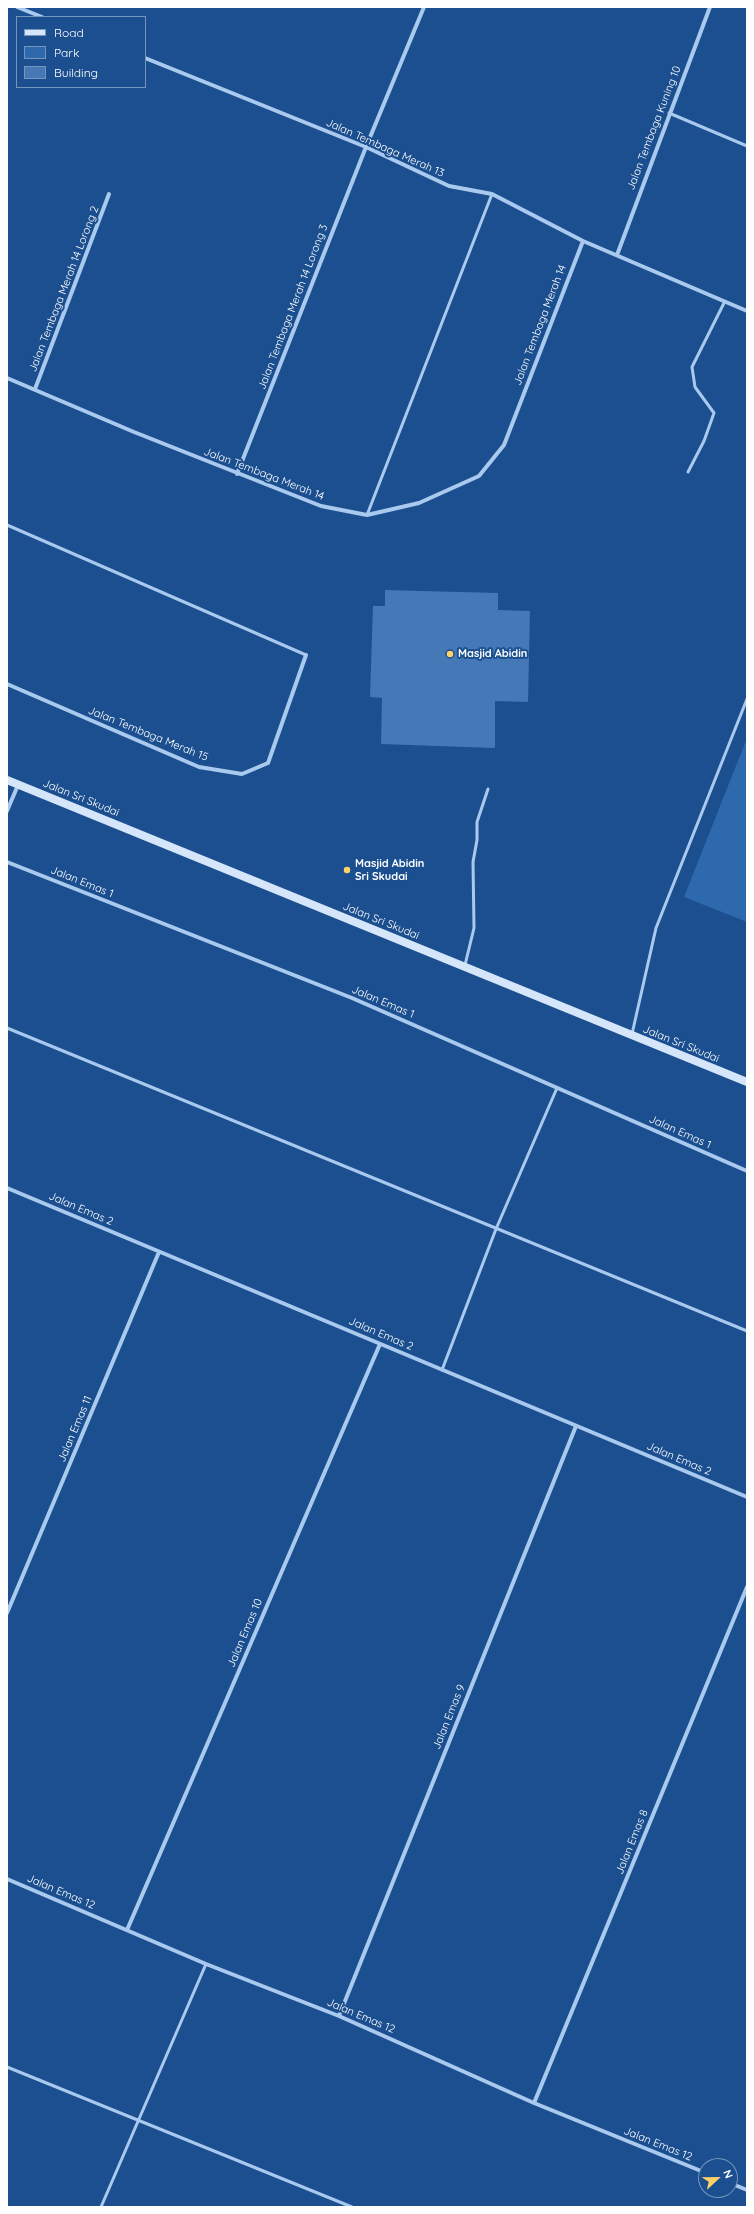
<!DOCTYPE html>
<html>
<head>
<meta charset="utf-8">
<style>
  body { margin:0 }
  #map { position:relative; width:754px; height:2214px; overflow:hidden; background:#1b4f8f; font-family:Quicksand,sans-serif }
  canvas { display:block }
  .frame { position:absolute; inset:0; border:8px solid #fff; pointer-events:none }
  .legend { position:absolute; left:16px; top:16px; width:130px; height:72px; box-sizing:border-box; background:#1b4f8f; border:1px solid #7695bc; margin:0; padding:5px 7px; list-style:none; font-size:12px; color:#fff }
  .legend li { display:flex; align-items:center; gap:8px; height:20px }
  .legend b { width:20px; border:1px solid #7695bc }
  .north { position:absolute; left:698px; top:2158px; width:40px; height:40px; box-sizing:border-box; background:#1b4f8f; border:1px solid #7695bc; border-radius:50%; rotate:68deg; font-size:11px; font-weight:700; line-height:16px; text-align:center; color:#fff }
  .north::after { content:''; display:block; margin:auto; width:14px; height:18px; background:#ffd166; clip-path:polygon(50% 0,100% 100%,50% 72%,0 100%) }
</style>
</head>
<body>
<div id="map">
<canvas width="754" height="2214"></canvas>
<div class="frame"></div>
<ul class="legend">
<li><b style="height:5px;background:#d6e6fa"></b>Road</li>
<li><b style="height:11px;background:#2e69ad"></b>Park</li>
<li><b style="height:11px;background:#4478b7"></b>Building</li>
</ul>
<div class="north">N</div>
</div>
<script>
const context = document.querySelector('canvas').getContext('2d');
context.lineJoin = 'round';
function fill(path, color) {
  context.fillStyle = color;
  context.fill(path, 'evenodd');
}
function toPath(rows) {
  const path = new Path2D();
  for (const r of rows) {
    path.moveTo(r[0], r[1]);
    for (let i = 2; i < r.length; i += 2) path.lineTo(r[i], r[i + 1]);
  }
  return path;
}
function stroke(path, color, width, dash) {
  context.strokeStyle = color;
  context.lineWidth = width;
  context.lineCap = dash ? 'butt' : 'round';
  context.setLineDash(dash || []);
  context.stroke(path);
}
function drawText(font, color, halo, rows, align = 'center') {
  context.font = font + ' Quicksand,sans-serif';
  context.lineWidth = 4;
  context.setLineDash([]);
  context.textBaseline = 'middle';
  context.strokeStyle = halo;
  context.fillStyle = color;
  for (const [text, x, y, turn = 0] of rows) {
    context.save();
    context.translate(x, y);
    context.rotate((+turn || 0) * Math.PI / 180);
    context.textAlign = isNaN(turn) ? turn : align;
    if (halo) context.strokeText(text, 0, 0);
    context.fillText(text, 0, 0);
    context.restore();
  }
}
fill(toPath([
  [747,738,747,922,684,897]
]), '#2e69ad');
fill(toPath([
  [385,590,498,593,498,610,530,611,528,702,495,701,495,748,381,744,382,698,370,697,373,606,385,606]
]), '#4478b7');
stroke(toPath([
  [669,113,747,146],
  [688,472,704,441,714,413,695,387,692,367,724,303],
  [367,515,492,194],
  [7,525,306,655],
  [465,965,474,928,473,862,477,840,477,822,488,789],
  [7,1028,747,1331],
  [632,1034,656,928,747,699],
  [442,1370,496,1229,557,1088],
  [7,2067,352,2207],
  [101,2207,206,1964]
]), '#a9c9ee', 3);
stroke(toPath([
  [17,7,42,17],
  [145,58,366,147,449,186,492,194,583,241,747,311],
  [617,255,710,7],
  [7,378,134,432,321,506,367,515,419,503,479,476,504,445,583,241],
  [35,389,109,194],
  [237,474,366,147,424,7],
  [7,684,199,767,242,774,268,763,306,655],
  [7,811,18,785],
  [7,862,352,998,747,1171],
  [7,1188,747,1497],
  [7,1613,159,1252],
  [7,1879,206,1964,339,2016,534,2103,706,2173],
  [127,1930,380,1344],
  [339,2016,576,1426],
  [534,2103,747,1587],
  [730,2183,747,2190]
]), '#a9c9ee', 4);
stroke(toPath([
  [7,780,747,1082]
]), '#d6e6fa', 8);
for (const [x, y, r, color] of [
  [450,654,4,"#ffd166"],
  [347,870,4,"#ffd166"]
]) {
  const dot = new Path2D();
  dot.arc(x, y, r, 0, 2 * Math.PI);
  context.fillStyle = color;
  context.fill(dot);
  stroke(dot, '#1b4f8f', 1.5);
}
drawText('11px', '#fff', '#1b4f8f', [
  ["Jalan Tembaga Kuning 10",654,128,-69],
  ["Jalan Tembaga Merah 13",385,148,24],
  ["Jalan Tembaga Merah 14 Lorong 2",64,289,-69],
  ["Jalan Tembaga Merah 14 Lorong 3",293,307,-69],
  ["Jalan Tembaga Merah 14",540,325,-69],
  ["Jalan Tembaga Merah 14",264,474,21],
  ["Jalan Tembaga Merah 15",148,734,22],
  ["Jalan Sri Skudai",81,798,22],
  ["Jalan Emas 1",82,882,22],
  ["Jalan Sri Skudai",381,921,22],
  ["Jalan Emas 1",383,1002,23],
  ["Jalan Sri Skudai",681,1044,22],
  ["Jalan Emas 1",680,1132,24],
  ["Jalan Emas 2",81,1209,23],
  ["Jalan Emas 2",381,1334,23],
  ["Jalan Emas 11",75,1429,-67],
  ["Jalan Emas 2",679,1459,23],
  ["Jalan Emas 10",245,1633,-67],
  ["Jalan Emas 9",449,1717,-68],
  ["Jalan Emas 8",632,1842,-68],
  ["Jalan Emas 12",61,1892,23],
  ["Jalan Emas 12",361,2016,23],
  ["Jalan Emas 12",658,2144,22]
]);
drawText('bold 11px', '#fff', '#1b4f8f', [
  ["Masjid Abidin",458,654],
  ["Masjid Abidin",355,864],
  ["Sri Skudai",355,877]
], 'left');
</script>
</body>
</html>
